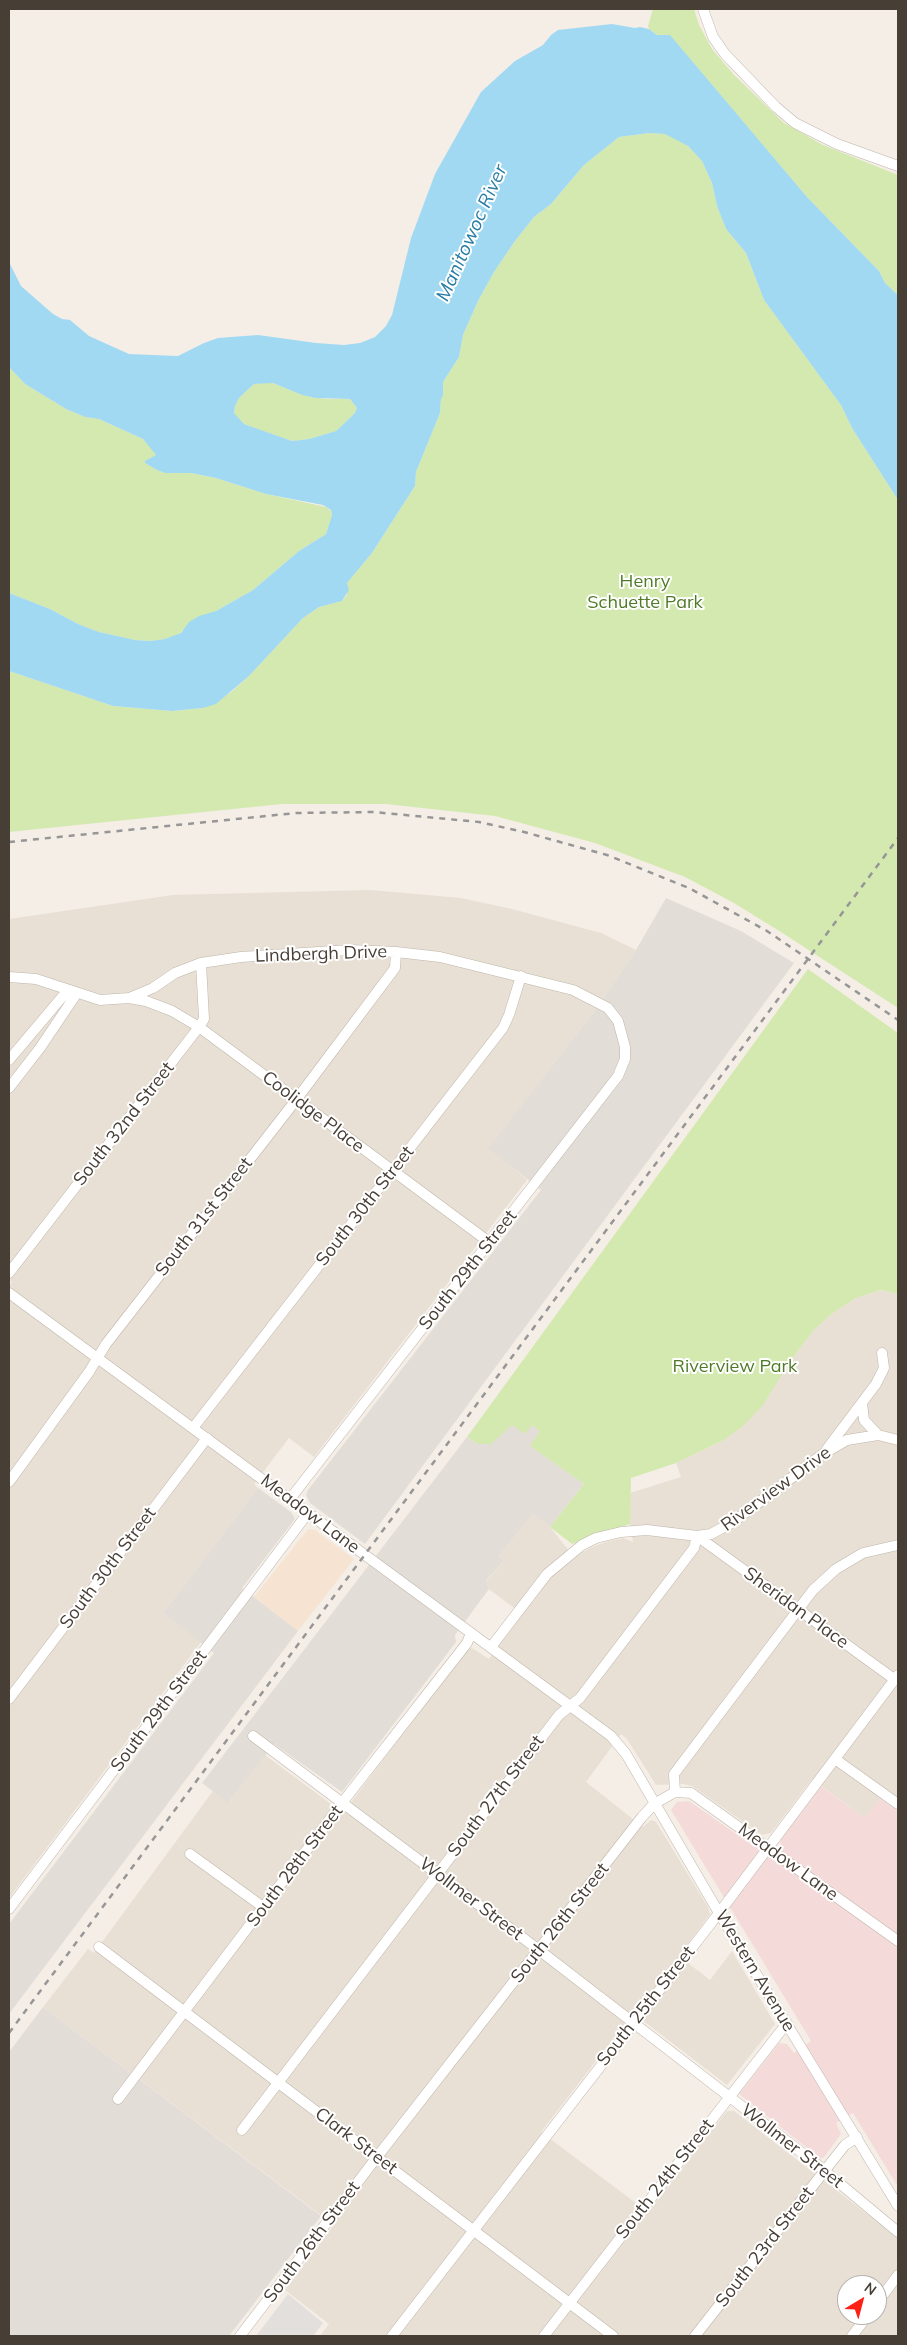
<!DOCTYPE html>
<html>
<head>
<meta charset="utf-8">
<style>
  body { margin:0 }
  #map { position:relative; width:907px; height:2345px; overflow:hidden; background:#f4eee7; font-family:Mulish,sans-serif }
  canvas { display:block }
  .frame { position:absolute; inset:0; border:10px solid #473e36; pointer-events:none }
  .north { position:absolute; left:837px; top:2275px; width:50px; height:50px; box-sizing:border-box; background:#fff; border:1px solid #b5b2af; border-radius:50%; rotate:37deg; font-size:14px; font-weight:700; line-height:20px; text-align:center; color:#473e36 }
  .north::after { content:''; display:block; margin:auto; width:18px; height:22px; background:#fd2014; clip-path:polygon(50% 0,100% 100%,50% 72%,0 100%) }
</style>
</head>
<body>
<div id="map">
<canvas width="907" height="2345"></canvas>
<div class="frame"></div>
<div class="north">N</div>
</div>
<script>
const context = document.querySelector('canvas').getContext('2d');
context.lineJoin = 'round';
function fill(path, color) {
  context.fillStyle = color;
  context.fill(path, 'evenodd');
}
function toPath(rows) {
  const path = new Path2D();
  for (const r of rows) {
    path.moveTo(r[0], r[1]);
    for (let i = 2; i < r.length; i += 2) path.lineTo(r[i], r[i + 1]);
  }
  return path;
}
function stroke(path, color, width, dash) {
  context.strokeStyle = color;
  context.lineWidth = width;
  context.lineCap = dash ? 'butt' : 'round';
  context.setLineDash(dash || []);
  context.stroke(path);
}
function drawText(font, color, halo, rows, align = 'center') {
  context.font = font + ' Mulish,sans-serif';
  context.lineWidth = 4;
  context.setLineDash([]);
  context.textBaseline = 'middle';
  context.strokeStyle = halo;
  context.fillStyle = color;
  for (const [text, x, y, turn = 0] of rows) {
    context.save();
    context.translate(x, y);
    context.rotate((+turn || 0) * Math.PI / 180);
    context.textAlign = isNaN(turn) ? turn : align;
    if (halo) context.strokeText(text, 0, 0);
    context.fillText(text, 0, 0);
    context.restore();
  }
}
fill(toPath([
  [370,890,461,898,512,909,601,933,636,950,593,1013,489,1147,527,1180,314,1457,289,1438,254,1484,258,1488,163,1613,201,1642,9,1898,9,1286,12,1282,9,1279,9,919,173,895],
  [881,1290,898,1294,898,1801,886,1793,865,1818,812,1779,771,1833,762,1835,692,1786,683,1784,656,1785,627,1739,621,1734,586,1782,643,1827,651,1820,656,1822,708,1907,710,1914,679,1956,710,1980,732,1951,775,2024,727,2085,633,2013,541,2132,648,2212,727,2111,734,2111,898,2238,898,2261,896,2264,898,2266,898,2336,320,2336,329,2324,285,2290,334,2225,43,2007,88,1949,94,1953,213,1791,229,1802,265,1755,343,1813,466,1650,472,1648,489,1659,522,1614,489,1589,486,1582,504,1560,499,1556,533,1514,550,1527,574,1557,592,1547,609,1541,623,1538,633,1542,630,1524,630,1493,681,1477,676,1463,722,1441,789,1363,813,1331,830,1315,856,1298],
  [847,2285,877,2285,877,2315,847,2315]
]), '#e8e0d5');
fill(toPath([
  [308,1529,315,1530,354,1559,298,1631,254,1597]
]), '#f6e3d1');
fill(toPath([
  [666,898,741,931,794,963,365,1544,310,1503,306,1495,308,1490,541,1190,488,1148,593,1013,636,950],
  [512,1424,532,1425,541,1431,531,1446,584,1484,550,1527,533,1514,499,1556,504,1560,486,1581,489,1589,455,1635,456,1642,342,1792,274,1744,228,1803,202,1783,467,1437,478,1444],
  [258,1488,291,1512,295,1519,242,1588,298,1631,9,2014,9,1924,214,1653,163,1613],
  [43,2007,321,2216,229,2336,9,2336,9,2052]
]), '#e3ddd8');
fill(toPath([
  [821,1786,865,1818,880,1798,898,1811,898,2187,853,2113,836,2123,841,2134,825,2156,821,2159,739,2094,779,2043,787,2044,794,2053,811,2041,671,1810,677,1802,689,1801,775,1861,783,1850,780,1844,781,1839]
]), '#f4dbda');
fill(toPath([
  [653,9,694,9,699,25,712,49,734,75,784,123,823,145,898,175,898,295,885,283,879,271,807,197,670,36,657,35,649,29,648,26],
  [649,133,665,134,676,138,688,146,702,161,712,183,717,206,726,229,746,253,764,300,841,405,852,428,898,500,898,1008,784,934,734,903,685,877,595,843,495,816,386,804,282,804,9,832,9,671,113,706,172,711,203,708,230,693,249,676,303,618,319,607,342,601,347,595,347,583,372,553,415,486,416,472,440,413,441,399,443,396,443,382,459,357,463,335,478,301,494,272,515,241,534,217,551,204,584,165,619,137],
  [9,367,25,384,66,409,85,417,99,419,143,439,157,455,149,459,145,463,157,470,165,473,191,473,216,478,266,494,326,507,331,511,332,515,326,534,299,551,253,590,184,629,177,636,165,639,150,641,135,640,99,632,78,624,50,609,9,593],
  [264,383,273,383,302,395,327,399,350,399,357,408,354,414,336,431,309,439,293,441,285,439,244,424,234,414,235,406,239,398,254,384],
  [808,969,898,1033,898,1294,881,1290,856,1298,830,1315,813,1331,789,1363,763,1405,743,1426,722,1441,676,1463,631,1478,630,1524,572,1544,550,1527,584,1484,530,1446,540,1431,532,1425,525,1434,512,1425,491,1444,478,1444,467,1437]
]), '#d4e9af');
fill(toPath([
  [288,2294,323,2323,313,2336,256,2336]
]), '#e2dfdc');
fill(toPath([
  [612,24,635,28,640,27,649,29,657,35,670,35,807,197,879,271,885,283,898,295,898,500,852,428,841,405,764,300,746,253,726,229,717,206,712,183,702,161,688,146,665,134,649,133,619,137,584,165,551,204,534,217,515,241,494,272,478,301,463,335,459,357,443,382,443,396,441,399,440,413,416,472,415,486,372,553,347,583,349,590,342,601,319,607,303,618,249,676,216,704,203,708,172,711,113,706,9,671,9,593,50,609,78,624,99,632,135,640,150,641,165,639,181,633,189,622,199,616,216,611,253,590,299,551,326,534,332,515,331,510,323,505,266,494,216,478,191,473,165,473,157,470,145,463,145,461,156,455,143,439,99,419,85,417,66,409,25,384,9,367,9,262,21,286,53,314,62,319,70,320,89,336,129,354,178,356,204,343,218,338,258,335,316,343,344,345,360,343,375,337,386,326,392,315,411,238,435,174,481,92,515,61,543,45,551,35,558,30],
  [273,383,302,395,316,398,350,399,357,408,354,414,336,431,309,439,292,441,244,424,234,413,235,406,239,398,254,384]
]), '#a2d9f2');
const minor = toPath([
  [703,9,713,37,725,54,776,107,795,123,837,144,898,166],
  [9,977,36,979,100,1000,129,998,153,988,175,973,201,963,241,957,350,950,396,952,440,957,573,990,608,1008,618,1021,625,1047,625,1059,618,1076,290,1499],
  [129,998,146,1001,172,1011,199,1027,489,1242],
  [9,1060,68,990],
  [9,1088,40,1048,77,993],
  [9,1273,199,1027,204,1019,201,963],
  [9,1293,611,1736,626,1754,719,1913,898,2206],
  [862,1403,864,1420,878,1435],
  [193,1428,503,1028,509,1015,521,976],
  [827,1449,876,1384,884,1368,882,1353],
  [9,1482,89,1372,106,1344,296,1100,395,968,396,952],
  [491,1647,547,1574,582,1545,596,1538,621,1532,647,1530,697,1536,711,1534,733,1522,823,1454,847,1440,878,1435,898,1440],
  [9,1699,207,1438],
  [253,1736,539,1950,814,2162,898,2232],
  [835,1759,898,1804],
  [675,1792,691,1793,898,1941],
  [190,1854,263,1907],
  [9,1909,308,1513],
  [99,1947,613,2336],
  [118,2099,349,1794,467,1643,471,1633],
  [242,2130,559,1715,580,1698,694,1548,697,1536,894,1679],
  [877,2303,898,2275],
  [240,2336,377,2157,642,1817,654,1804,675,1792,674,1774,813,1590,836,1569,863,1553,898,1545],
  [392,2336,719,1913,898,1675],
  [544,2336,787,2023],
  [695,2336,837,2155,845,2145,857,2137],
  [852,2336,868,2315]
]);
stroke(minor, '#bfb5a9', 11);
stroke(minor, '#fff', 10);
stroke(toPath([
  [9,842,296,813,373,812,479,822,524,832,607,855,689,888,767,931,898,1020],
  [9,2033,898,838]
]), '#969696', 2.5, [6, 6]);
drawText('18px', '#4f7a28', '#fff', [
  ["Henry",645,582],
  ["Schuette Park",645,603],
  ["Riverview Park",735,1367]
]);
drawText('18px', '#473e36', '#fff', [
  ["Lindbergh Drive",321,954,-2],
  ["Coolidge Place",313,1112,37],
  ["South 32nd Street",124,1124,-52],
  ["South 30th Street",365,1206,-52],
  ["South 31st Street",204,1217,-52],
  ["South 29th Street",468,1270,-52],
  ["Riverview Drive",776,1489,-36],
  ["Meadow Lane",310,1514,37],
  ["South 30th Street",108,1568,-53],
  ["Sheridan Place",796,1608,36],
  ["South 29th Street",159,1711,-53],
  ["South 27th Street",496,1796,-53],
  ["Meadow Lane",788,1862,36],
  ["South 28th Street",295,1866,-53],
  ["Wollmer Street",471,1899,37],
  ["South 26th Street",560,1923,-52],
  ["Western Avenue",755,1971,59],
  ["South 25th Street",646,2006,-52],
  ["Clark Street",356,2141,37],
  ["Wollmer Street",792,2146,38],
  ["South 24th Street",665,2179,-52],
  ["South 26th Street",312,2242,-53],
  ["South 23rd Street",765,2247,-52]
]);
drawText('italic 19px', '#2a7da5', '#fff', [
  ["Manitowoc River",472,233,-66]
]);
</script>
</body>
</html>
